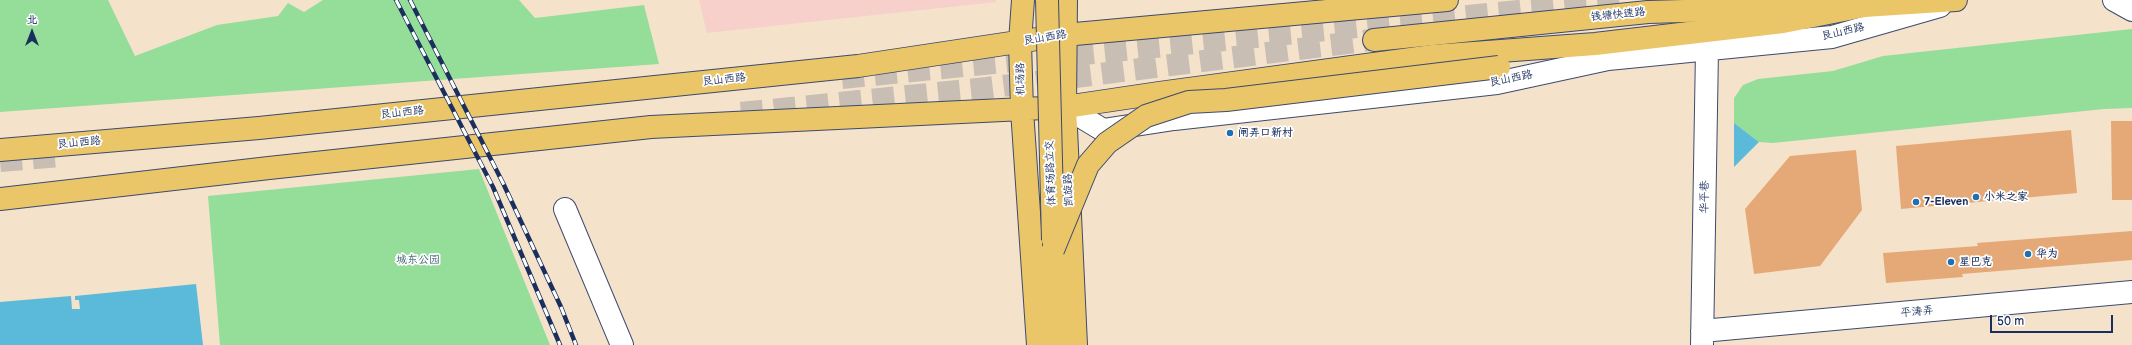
<!DOCTYPE html>
<html>
<head>
<meta charset="utf-8">
<style>
  body { margin:0 }
  #map { position:relative; width:2132px; height:345px; overflow:hidden; background:#f5e2ca; font-family:"Balsamiq Sans","LXGW WenKai TC",sans-serif }
  canvas { display:block }
  .north { position:absolute; left:12px; top:12px; width:40px; height:40px; -webkit-text-stroke:3px #fff; paint-order:stroke; rotate:0deg; font-size:11px; font-weight:700; line-height:16px; text-align:center; color:#1b2f5e }
  .north::after { content:''; display:block; margin:auto; width:14px; height:18px; background:#1b2f5e; clip-path:polygon(50% 0,100% 100%,50% 72%,0 100%) }
  .scale { position:absolute; left:1990px; top:315px; width:123px; height:18px; box-sizing:border-box; border:2px solid #1b2f5e; border-top:0; padding-left:5px; font-size:12px; line-height:14px; white-space:nowrap; color:#1b2f5e; -webkit-text-stroke:3px #fff; paint-order:stroke }
</style>
</head>
<body>
<div id="map">
<canvas width="2132" height="345"></canvas>
<div class="north">北</div>
<div class="scale">50 m</div>
</div>
<script>
const context = document.querySelector('canvas').getContext('2d');
context.lineJoin = 'round';
function fill(path, color) {
  context.fillStyle = color;
  context.fill(path, 'evenodd');
}
function toPath(rows) {
  const path = new Path2D();
  for (const r of rows) {
    path.moveTo(r[0], r[1]);
    for (let i = 2; i < r.length; i += 2) path.lineTo(r[i], r[i + 1]);
  }
  return path;
}
function stroke(path, color, width, dash) {
  context.strokeStyle = color;
  context.lineWidth = width;
  context.lineCap = dash ? 'butt' : 'round';
  context.setLineDash(dash || []);
  context.stroke(path);
}
function drawText(font, color, halo, rows, align = 'center') {
  context.font = font + ' "Balsamiq Sans","LXGW WenKai TC",sans-serif';
  context.lineWidth = 3.5;
  context.setLineDash([]);
  context.textBaseline = 'middle';
  context.strokeStyle = halo;
  context.fillStyle = color;
  for (const [text, x, y, turn = 0] of rows) {
    context.save();
    context.translate(x, y);
    context.rotate((+turn || 0) * Math.PI / 180);
    context.textAlign = isNaN(turn) ? turn : align;
    if (halo) context.strokeText(text, 0, 0);
    context.fillText(text, 0, 0);
    context.restore();
  }
}
fill(toPath([
  [699,0,996,0,996,2,707,33]
]), '#f7d0cb');
fill(toPath([
  [0,0,108,0,135,56,217,25,278,16,288,3,304,12,323,0,519,0,535,18,644,5,659,64,0,112],
  [2132,29,2132,108,2104,109,1773,143,1759,142,1734,123,1734,98,1743,85,1758,79,1833,71,1883,56],
  [479,169,550,345,220,345,208,196]
]), '#94de99');
fill(toPath([
  [1734,123,1759,142,1734,167],
  [196,284,203,345,0,345,0,302,71,296,72,309,80,309,79,300,75,300,75,296]
]), '#5bb9d9');
fill(toPath([
  [2111,121,2132,121,2132,200,2112,200],
  [2071,130,2077,193,1901,209,1896,146],
  [1856,150,1862,210,1820,266,1754,274,1745,209,1790,156],
  [2132,231,2132,260,1962,274,1963,277,1886,283,1883,253,1978,246,1977,243]
]), '#e5a977');
stroke(toPath([
  [842,78,1629,0],
  [741,113,987,88,1371,40],
  [0,161,60,156]
]), '#c9beb4', 22, [22, 11]);
const minor = toPath([
  [2114,0,2132,10],
  [1065,107,1103,130,1174,119,1497,83,1608,59,1832,37,1940,6],
  [565,209,622,345],
  [1702,331,2132,292],
  [1702,345,1707,50]
]);
const major = toPath([
  [1023,0,1020,42,1022,110,1038,345],
  [1066,0,1065,107,1076,345],
  [0,150,259,128,858,66,1064,35,1447,0],
  [0,199,269,168,651,127,1065,107,1159,93,1433,56,1595,44,1783,22,1864,6,1956,0],
  [1053,250,1060,345]
]);
const highway = toPath([
  [1374,40,1648,12,1864,6]
]);
stroke(minor, '#3c4a6e', 24);
stroke(major, '#3c4a6e', 24);
stroke(highway, '#3c4a6e', 24);
stroke(minor, '#fff', 22);
stroke(major, '#eac669', 22);
stroke(highway, '#eac669', 22);
const rail = toPath([
  [396,0,493,187,560,345],
  [410,0,503,183,561,307,576,345]
]);
stroke(rail, '#1b2f5e', 4.5);
stroke(rail, '#fff', 3, [9]);
const majorBridge = toPath([
  [1047,0,1053,240],
  [1053,250,1088,165,1107,143,1146,116,1189,102,1226,100,1499,67]
]);
stroke(majorBridge, '#3c4a6e', 24, []);
stroke(majorBridge, '#eac669', 22);
for (const [x, y, r, color] of [
  [1230,133,4,"#1f6fb2"],
  [1976,197,4,"#1f6fb2"],
  [1916,202,4,"#1f6fb2"],
  [2028,254,4,"#1f6fb2"],
  [1951,262,4,"#1f6fb2"]
]) {
  const dot = new Path2D();
  dot.arc(x, y, r, 0, 2 * Math.PI);
  context.fillStyle = color;
  context.fill(dot);
  stroke(dot, '#fff', 1.5);
}
drawText('11px', '#1b2f5e', '#fff', [
  ["钱塘快速路",1618,15,-6],
  ["艮山西路",1843,32,-13],
  ["艮山西路",1045,38,-9],
  ["机场路",1021,79,-91],
  ["艮山西路",1511,79,-11],
  ["艮山西路",724,80,-6],
  ["艮山西路",402,113,-6],
  ["艮山西路",79,143,-5],
  ["体育场路立交",1051,173,-92],
  ["凯旋路",1069,190,-93],
  ["华平巷",1705,197,-89],
  ["平涛弄",1917,312,-5]
]);
drawText('bold 11px', '#1b2f5e', '#fff', [
  ["闸弄口新村",1238,133],
  ["小米之家",1984,197],
  ["7-Eleven",1924,202],
  ["华为",2036,254],
  ["星巴克",1959,262]
], 'left');
drawText('11px', '#395b6d', '#fff', [
  ["城东公园",418,260]
]);
</script>
</body>
</html>
